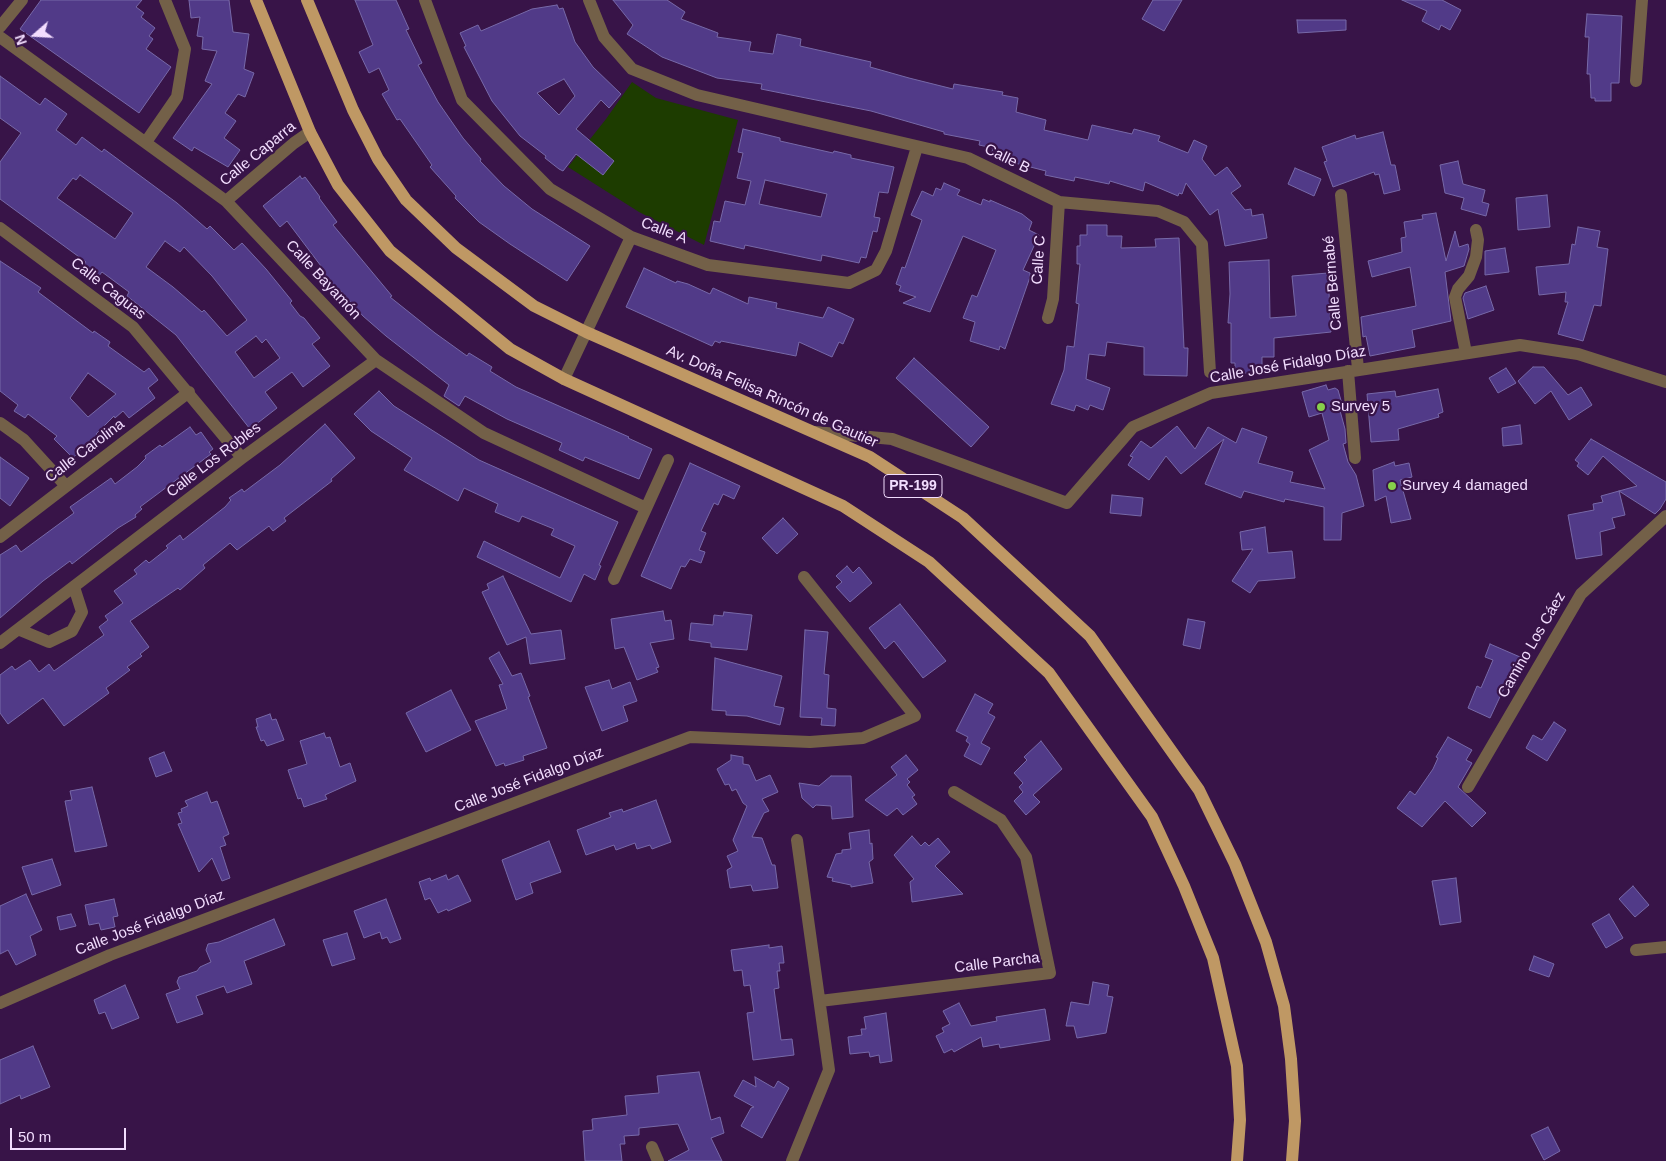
<!DOCTYPE html>
<html>
<head>
<meta charset="utf-8">
<style>
  body { margin:0 }
  #map { position:relative; width:1666px; height:1161px; overflow:hidden; background:#381448; font-family:Helvetica,sans-serif }
  canvas { display:block }
  .north { position:absolute; left:10px; top:10px; width:50px; height:50px; -webkit-text-stroke:4px #381448; paint-order:stroke; rotate:251deg; font-size:14px; font-weight:700; line-height:20px; text-align:center; color:#f2ddfe }
  .north::after { content:''; display:block; margin:auto; width:18px; height:22px; background:#f2ddfe; clip-path:polygon(50% 0,100% 100%,50% 72%,0 100%) }
  .scale { position:absolute; left:10px; top:1128px; width:116px; height:22px; box-sizing:border-box; border:2px solid #f2ddfe; border-top:0; padding-left:6px; font-size:15px; line-height:18px; white-space:nowrap; color:#f2ddfe; -webkit-text-stroke:4px #381448; paint-order:stroke }
</style>
</head>
<body>
<div id="map">
<canvas width="1666" height="1161"></canvas>
<div class="north">N</div>
<div class="scale">50 m</div>
</div>
<script>
const context = document.querySelector('canvas').getContext('2d');
context.lineJoin = 'round';
function fill(path, color) {
  context.fillStyle = color;
  context.fill(path, 'evenodd');
}
function toPath(rows) {
  const path = new Path2D();
  for (const r of rows) {
    path.moveTo(r[0], r[1]);
    for (let i = 2; i < r.length; i += 2) path.lineTo(r[i], r[i + 1]);
  }
  return path;
}
function stroke(path, color, width, dash) {
  context.strokeStyle = color;
  context.lineWidth = width;
  context.lineCap = dash ? 'butt' : 'round';
  context.setLineDash(dash || []);
  context.stroke(path);
}
function drawText(font, color, halo, rows, align = 'center') {
  context.font = font + ' Helvetica,sans-serif';
  context.lineWidth = 4.5;
  context.setLineDash([]);
  context.textBaseline = 'middle';
  context.strokeStyle = halo;
  context.fillStyle = color;
  for (const [text, x, y, turn = 0] of rows) {
    context.save();
    context.translate(x, y);
    context.rotate((+turn || 0) * Math.PI / 180);
    context.textAlign = isNaN(turn) ? turn : align;
    if (halo) context.strokeText(text, 0, 0);
    context.fillText(text, 0, 0);
    context.restore();
  }
}
fill(toPath([
  [632,82,656,98,738,120,704,245,639,212,568,167,606,119]
]), '#1d3c00');
const building = toPath([
  [41,0,142,0,136,7,144,13,141,17,155,28,149,36,153,39,146,49,171,67,139,113,20,29,41,0],
  [189,0,229,0,233,32,249,34,244,69,254,73,245,97,238,94,225,113,236,121,224,138,240,150,228,167,194,147,192,151,173,138,212,84,205,81,217,51,202,49,203,37,197,36,200,17,191,18,189,0],
  [355,0,396,0,409,29,406,30,422,63,418,65,438,102,463,138,481,159,480,161,504,186,532,209,590,246,567,281,510,244,479,222,455,198,456,196,430,167,432,165,400,119,397,120,382,94,389,90,379,68,369,73,359,52,373,45,355,0],
  [613,0,667,0,685,12,681,19,718,33,717,37,751,42,749,51,773,54,777,34,801,39,800,46,871,62,870,67,909,78,953,89,954,84,1003,92,1002,95,1018,98,1016,112,1046,120,1044,130,1088,140,1092,125,1132,134,1134,129,1160,136,1158,141,1188,153,1194,140,1207,146,1202,159,1215,176,1227,167,1241,186,1231,193,1245,210,1251,209,1252,216,1263,214,1267,238,1225,246,1218,209,1210,215,1186,183,1182,194,1179,193,1178,196,1145,182,1143,191,1110,181,1109,184,1075,177,1074,181,1045,175,1046,171,1007,161,1008,155,992,152,993,148,979,145,980,141,944,134,944,132,871,111,761,89,762,84,717,78,662,57,627,34,633,25,613,0],
  [1153,0,1182,0,1164,31,1142,19,1153,0],
  [1402,0,1442,0,1461,10,1450,30,1441,25,1439,30,1422,21,1427,11,1402,0],
  [557,5,559,9,563,8,575,42,593,67,621,94,609,108,601,100,576,129,614,161,603,175,576,154,563,171,559,169,545,158,546,156,520,136,492,101,464,47,466,46,460,33,478,25,481,31,532,9,557,5],
  [564,79,575,96,559,115,537,93,564,79],
  [1587,14,1622,16,1619,83,1611,83,1611,101,1595,101,1595,98,1591,98,1590,74,1587,74,1589,37,1585,37,1587,14],
  [1297,20,1346,20,1346,30,1298,33,1297,20],
  [0,76,40,105,45,98,67,114,56,130,76,145,82,137,102,152,104,149,177,203,207,229,210,226,234,250,242,243,266,269,292,301,290,303,300,316,304,318,320,338,312,344,330,366,303,387,292,372,265,392,277,408,250,429,176,335,127,296,129,292,102,272,98,277,83,266,86,262,0,199,0,162,21,133,0,118,0,76],
  [80,175,133,213,115,239,57,198,73,178,76,180,80,175],
  [165,241,180,252,184,247,212,276,247,320,227,336,204,310,202,312,173,287,146,267,165,241],
  [256,336,262,343,266,339,280,358,254,378,235,352,256,336],
  [743,129,780,138,780,141,833,153,834,151,851,155,851,158,894,167,888,193,879,192,874,217,880,218,877,232,873,231,866,258,861,257,859,263,822,255,821,261,745,245,744,249,710,241,714,221,720,222,725,201,745,205,751,181,737,178,743,153,738,152,743,129],
  [765,180,827,194,821,217,759,204,765,180],
  [1383,132,1391,165,1395,165,1400,190,1384,194,1379,174,1375,175,1374,172,1333,187,1324,162,1327,161,1322,147,1355,135,1356,139,1383,132],
  [1458,161,1463,184,1485,190,1482,202,1489,204,1486,216,1461,209,1464,198,1445,193,1440,165,1458,161],
  [1295,168,1321,179,1314,196,1288,184,1295,168],
  [300,176,302,179,305,177,320,197,319,198,337,222,333,225,392,296,390,297,435,333,467,356,469,353,492,367,490,371,516,387,629,437,628,438,652,449,639,479,585,457,583,461,559,450,562,443,507,419,465,396,459,406,444,396,449,385,386,336,363,316,337,287,330,292,317,276,324,270,287,221,280,227,263,206,300,176],
  [944,183,960,190,957,195,981,205,983,199,990,202,990,200,1022,214,1032,222,1029,230,1039,235,1023,270,1030,273,1030,277,1005,349,1000,346,999,350,970,341,975,322,963,318,972,295,977,297,996,250,963,236,930,312,903,303,916,297,899,291,901,286,896,284,902,267,905,268,922,220,911,215,922,191,933,196,936,188,941,190,944,183],
  [1547,195,1550,227,1518,230,1516,198,1547,195],
  [1436,213,1446,261,1455,231,1459,247,1468,244,1469,249,1464,266,1445,272,1451,321,1412,330,1415,347,1370,356,1366,336,1363,337,1361,317,1416,306,1410,267,1372,277,1368,261,1402,252,1401,238,1406,237,1404,222,1423,219,1422,215,1436,213],
  [1087,225,1107,225,1107,236,1122,236,1121,248,1156,247,1155,239,1179,238,1184,348,1188,348,1187,376,1144,375,1144,347,1107,342,1105,356,1089,354,1086,379,1110,388,1103,410,1090,405,1088,410,1076,405,1074,411,1051,404,1064,370,1067,346,1074,347,1079,304,1076,303,1080,264,1077,264,1077,246,1080,246,1080,235,1087,235,1087,225],
  [1578,227,1600,231,1597,247,1608,249,1601,306,1594,305,1583,341,1558,334,1568,302,1565,302,1566,292,1539,295,1536,267,1569,264,1572,244,1575,245,1578,227],
  [1505,248,1509,272,1485,275,1485,251,1505,248],
  [1269,260,1270,318,1296,316,1292,276,1328,273,1331,332,1274,338,1274,357,1262,357,1262,373,1235,373,1235,363,1231,363,1231,323,1228,323,1230,294,1229,262,1269,260],
  [0,261,41,288,38,292,93,333,94,331,110,342,108,346,144,372,149,368,158,380,148,388,155,398,129,418,123,411,115,418,114,416,96,434,98,436,89,446,87,443,73,458,54,439,57,436,28,414,25,418,14,411,18,405,0,391,0,261],
  [88,373,116,394,88,417,70,398,88,373],
  [644,268,676,283,677,281,688,284,710,294,713,288,748,304,749,297,777,303,776,308,823,318,828,307,854,319,843,344,839,342,832,357,799,342,796,356,721,341,720,343,715,341,712,346,626,307,644,268],
  [1486,286,1494,310,1468,319,1463,298,1465,293,1486,286],
  [914,358,989,427,971,447,896,378,914,358],
  [1533,367,1544,367,1568,395,1581,387,1592,405,1569,420,1551,391,1535,404,1518,381,1533,367],
  [1506,368,1516,383,1498,393,1489,378,1506,368],
  [1326,385,1328,390,1335,388,1338,390,1342,404,1339,407,1345,429,1346,443,1343,444,1348,462,1356,475,1364,506,1342,513,1341,540,1324,540,1324,507,1285,499,1284,502,1244,491,1241,498,1205,484,1224,439,1181,474,1166,456,1149,480,1128,465,1133,457,1130,456,1141,441,1151,448,1177,426,1195,449,1208,427,1236,443,1242,428,1267,437,1258,463,1293,472,1290,482,1325,489,1309,450,1329,440,1322,413,1309,417,1302,392,1326,385],
  [1438,389,1443,412,1438,414,1439,417,1398,429,1399,440,1371,442,1367,394,1395,391,1396,397,1438,389],
  [379,391,394,406,479,460,618,522,599,565,601,566,595,580,584,574,571,602,477,557,484,541,560,578,575,546,551,535,554,529,522,516,519,522,495,512,498,504,464,488,458,501,404,470,412,458,371,431,354,414,379,391],
  [325,424,355,458,331,479,332,481,284,518,286,521,273,531,269,526,237,550,230,543,203,565,205,568,180,590,178,588,130,621,149,647,140,654,142,656,127,667,130,670,106,688,109,693,64,726,43,698,8,724,0,713,0,675,12,666,15,670,30,660,39,672,49,664,54,671,104,635,99,627,108,620,105,616,123,603,114,591,137,574,134,570,146,560,149,563,168,548,166,546,180,535,183,540,225,507,231,500,229,498,242,489,244,492,280,465,325,424],
  [1520,425,1522,444,1503,446,1502,428,1520,425],
  [190,427,196,435,201,432,213,449,209,452,211,454,140,507,142,509,135,515,136,517,118,528,72,564,70,561,43,581,0,618,0,555,16,545,21,552,74,513,70,507,111,478,115,484,137,467,146,458,145,456,160,445,162,447,190,427],
  [1591,439,1666,482,1666,499,1660,509,1655,514,1619,491,1637,486,1603,456,1588,475,1577,466,1579,463,1575,460,1591,439],
  [0,457,29,478,10,506,0,498,0,457],
  [1394,462,1395,466,1409,463,1412,477,1400,480,1411,519,1391,523,1386,496,1375,501,1373,470,1394,462],
  [690,463,740,486,734,499,723,494,718,505,714,503,701,531,706,533,699,550,705,552,701,563,690,559,685,567,681,566,671,589,641,576,690,463],
  [1619,491,1625,515,1612,518,1615,528,1600,532,1602,555,1576,559,1568,515,1594,510,1593,504,1603,502,1601,496,1619,491],
  [1112,495,1143,498,1141,516,1110,513,1112,495],
  [783,518,798,534,777,554,762,538,783,518],
  [1265,527,1268,553,1292,551,1295,578,1258,581,1250,593,1232,581,1253,549,1242,550,1240,532,1265,527],
  [847,566,853,573,859,567,872,583,850,602,836,587,842,582,836,576,847,566],
  [503,576,531,634,561,630,565,659,530,664,526,637,507,645,482,592,489,589,487,584,503,576],
  [900,604,946,661,923,678,894,641,885,649,869,628,900,604],
  [663,611,665,621,671,620,674,639,650,643,659,667,656,668,658,672,637,680,624,647,615,649,611,619,663,611],
  [724,612,752,615,747,650,711,647,711,643,689,640,691,623,713,625,714,615,723,616,724,612],
  [1188,619,1205,622,1200,649,1183,645,1188,619],
  [805,630,828,632,824,674,829,675,827,708,836,709,835,726,821,725,822,718,800,717,805,630],
  [1490,644,1527,660,1514,688,1506,684,1490,718,1468,708,1477,686,1481,688,1493,660,1485,657,1490,644],
  [499,652,512,676,521,673,530,696,528,697,547,748,523,756,524,760,505,766,504,763,496,766,475,721,507,709,499,685,503,684,489,658,499,652],
  [715,658,782,676,774,706,784,708,780,725,747,716,726,715,726,711,712,710,715,658],
  [609,680,612,689,630,682,637,701,623,706,628,721,602,731,585,687,609,680],
  [451,690,471,730,426,752,406,713,451,690],
  [975,694,993,704,988,713,995,717,981,743,990,748,981,765,964,756,970,744,966,741,968,737,956,731,975,694],
  [270,714,272,720,276,719,284,740,267,746,264,740,261,741,256,727,258,727,256,719,270,714],
  [1554,722,1566,730,1547,761,1526,748,1533,735,1542,740,1554,722],
  [324,733,326,738,330,737,340,767,350,763,356,781,325,795,327,799,304,807,301,798,298,799,288,770,307,764,300,741,324,733],
  [1448,737,1472,750,1466,760,1472,763,1458,787,1486,813,1472,827,1445,801,1422,827,1397,808,1410,791,1415,795,1433,769,1438,758,1436,757,1448,737],
  [1041,741,1062,769,1033,795,1040,802,1026,815,1014,801,1023,792,1019,787,1023,783,1014,773,1027,760,1024,757,1041,741],
  [164,752,172,771,156,777,149,758,164,752],
  [731,755,743,757,743,764,749,765,756,781,770,775,778,792,762,799,769,811,764,813,752,837,762,838,772,865,775,865,778,888,753,891,751,885,730,888,727,870,732,867,727,856,738,851,733,840,747,806,743,803,736,789,732,791,729,784,725,785,717,769,731,760,731,755],
  [906,755,918,770,907,779,910,782,907,785,915,795,912,797,917,804,903,815,897,808,887,816,865,800,897,775,891,767,906,755],
  [831,776,851,776,853,817,832,819,831,806,816,805,813,808,802,798,799,783,819,786,831,776],
  [92,787,107,846,75,852,65,801,72,800,70,791,92,787],
  [207,792,211,803,217,801,229,834,223,837,226,845,220,847,230,878,222,881,212,858,199,872,178,824,182,823,178,813,182,812,181,809,188,806,185,801,207,792],
  [656,800,671,842,652,849,650,845,637,849,635,843,616,850,614,845,586,855,577,830,611,817,609,813,622,809,623,812,656,800],
  [869,830,870,844,872,843,873,859,869,862,873,883,851,887,851,885,832,881,833,878,827,877,836,854,842,853,842,850,851,849,849,833,869,830],
  [912,836,921,846,925,842,929,846,938,838,950,852,935,866,963,894,912,902,910,882,914,879,894,855,912,836],
  [549,841,561,872,530,883,533,893,516,900,502,860,549,841],
  [52,859,61,885,32,895,22,867,52,859],
  [446,875,448,880,458,875,471,901,448,911,447,909,438,913,430,898,425,900,419,882,430,878,431,881,446,875],
  [1456,878,1461,922,1440,925,1432,881,1456,878],
  [1633,886,1649,905,1635,917,1619,899,1633,886],
  [26,894,42,930,30,936,36,955,16,965,8,950,0,954,0,906,26,894],
  [114,899,118,916,113,917,115,927,101,930,99,923,89,925,85,905,114,899],
  [386,899,401,939,390,943,387,937,382,939,380,932,364,938,354,911,386,899],
  [71,914,76,926,60,930,57,917,71,914],
  [1609,914,1623,938,1606,948,1592,924,1609,914],
  [274,919,285,945,244,961,252,984,227,993,224,986,196,996,203,1014,177,1023,166,994,180,989,177,982,179,977,197,971,200,967,211,962,206,950,208,944,219,942,274,919],
  [347,933,355,959,332,966,323,940,347,933],
  [769,945,769,948,782,946,784,963,779,963,780,971,777,971,779,988,774,989,781,1040,792,1039,794,1055,753,1060,747,1013,754,1012,750,985,744,986,742,970,734,971,731,950,769,945],
  [1534,956,1554,964,1549,977,1529,970,1534,956],
  [1093,982,1109,985,1107,996,1113,997,1106,1033,1077,1038,1074,1026,1066,1026,1071,1002,1089,1005,1093,982],
  [125,985,139,1018,112,1029,105,1012,99,1014,94,1000,125,985],
  [959,1003,971,1026,997,1021,996,1017,1045,1009,1050,1040,1000,1048,999,1044,983,1047,981,1037,954,1052,952,1049,944,1053,936,1036,944,1032,942,1028,950,1024,943,1011,959,1003],
  [886,1013,892,1061,880,1063,879,1055,870,1057,869,1052,850,1054,848,1037,862,1035,861,1029,866,1029,864,1017,886,1013],
  [33,1046,50,1087,21,1099,20,1095,0,1104,0,1060,33,1046],
  [699,1072,711,1120,720,1117,724,1133,711,1138,722,1161,668,1161,689,1150,678,1124,639,1128,639,1135,624,1136,625,1144,620,1144,622,1161,585,1161,583,1131,593,1130,592,1119,627,1115,625,1096,659,1093,657,1076,699,1072],
  [755,1077,774,1088,778,1081,789,1088,762,1138,741,1126,751,1108,754,1107,734,1096,743,1080,756,1087,755,1077],
  [1548,1127,1560,1151,1544,1160,1531,1135,1548,1127]
]);
fill(building, '#513a88');
stroke(building, '#7769a8', 1);
stroke(toPath([
  [425,0,462,100,550,189,631,237,708,265,849,283,876,270,886,251,917,147],
  [589,0,604,37,632,69,697,95,968,158,1059,202,1158,211,1184,222,1202,244,1210,372],
  [0,27,22,0],
  [0,37,226,201,376,360,484,433,646,508],
  [1636,81,1642,0],
  [146,142,177,97,185,49,165,0],
  [1341,195,1358,369],
  [226,201,294,143,310,132],
  [0,228,133,327,242,458],
  [1048,318,1053,299,1059,202],
  [1466,353,1455,297,1458,289,1469,276,1476,257,1478,240,1476,230],
  [1348,371,1355,458],
  [564,379,631,237],
  [0,423,24,440,66,486],
  [815,432,892,439,1067,503,1133,427,1211,393,1520,345,1578,354,1666,382],
  [0,537,189,392],
  [614,579,668,460],
  [20,630,49,642,72,631,82,612,74,587],
  [0,643,242,458,376,360],
  [1468,787,1581,594,1666,516],
  [1636,950,1666,947],
  [820,1001,1050,973,1026,857,1001,820,954,792],
  [0,1003,110,955,690,737,810,742,863,738,915,716,804,577],
  [652,1147,658,1161],
  [792,1161,829,1070,797,840]
]), '#736048', 12);
stroke(toPath([
  [256,0,310,132,338,185,390,251,510,349,564,379,843,506,929,562,1049,673,1152,817,1184,886,1213,958,1237,1066,1240,1120,1237,1161],
  [307,0,353,110,378,159,406,200,456,248,534,306,586,332,870,457,963,518,1090,636,1199,790,1235,864,1266,942,1284,1006,1291,1059,1295,1121,1292,1161]
]), '#bf9864', 12);
for (const [x, y, r, color] of [
  [1321,407,5,"#86cf4b"],
  [1392,486,5,"#86cf4b"]
]) {
  const dot = new Path2D();
  dot.arc(x, y, r, 0, 2 * Math.PI);
  context.fillStyle = color;
  context.fill(dot);
  stroke(dot, '#381448', 2);
}
for (const [x, y, w] of [
  [913,486,58]
]) {
  const box = new Path2D();
  box.roundRect(x - w / 2, y - 11.5, w, 23, 4);
  context.fillStyle = '#381448';
  context.fill(box);
  stroke(box, '#f2ddfe', 1);
}
drawText('bold 14px', '#f2ddfe', null, [
  ["PR-199",913,486]
]);
drawText('15px', '#f2ddfe', '#381448', [
  ["Calle Caparra",258,154,-39],
  ["Calle B",1007,159,26],
  ["Calle A",664,231,21],
  ["Calle C",1039,260,-86],
  ["Calle Bayamón",323,280,47],
  ["Calle Bernabé",1333,283,-95],
  ["Calle Caguas",108,289,38],
  ["Calle José Fidalgo Díaz",1288,365,-10],
  ["Av. Doña Felisa Rincón de Gautier",772,397,24],
  ["Calle Carolina",85,451,-37],
  ["Calle Los Robles",214,460,-37],
  ["Camino Los Cáez",1532,645,-60],
  ["Calle José Fidalgo Díaz",529,780,-21],
  ["Calle José Fidalgo Díaz",150,923,-21],
  ["Calle Parcha",997,963,-7]
]);
drawText('15px', '#f2ddfe', '#381448', [
  ["Survey 5",1331,407],
  ["Survey 4 damaged",1402,486]
], 'left');
</script>
</body>
</html>
